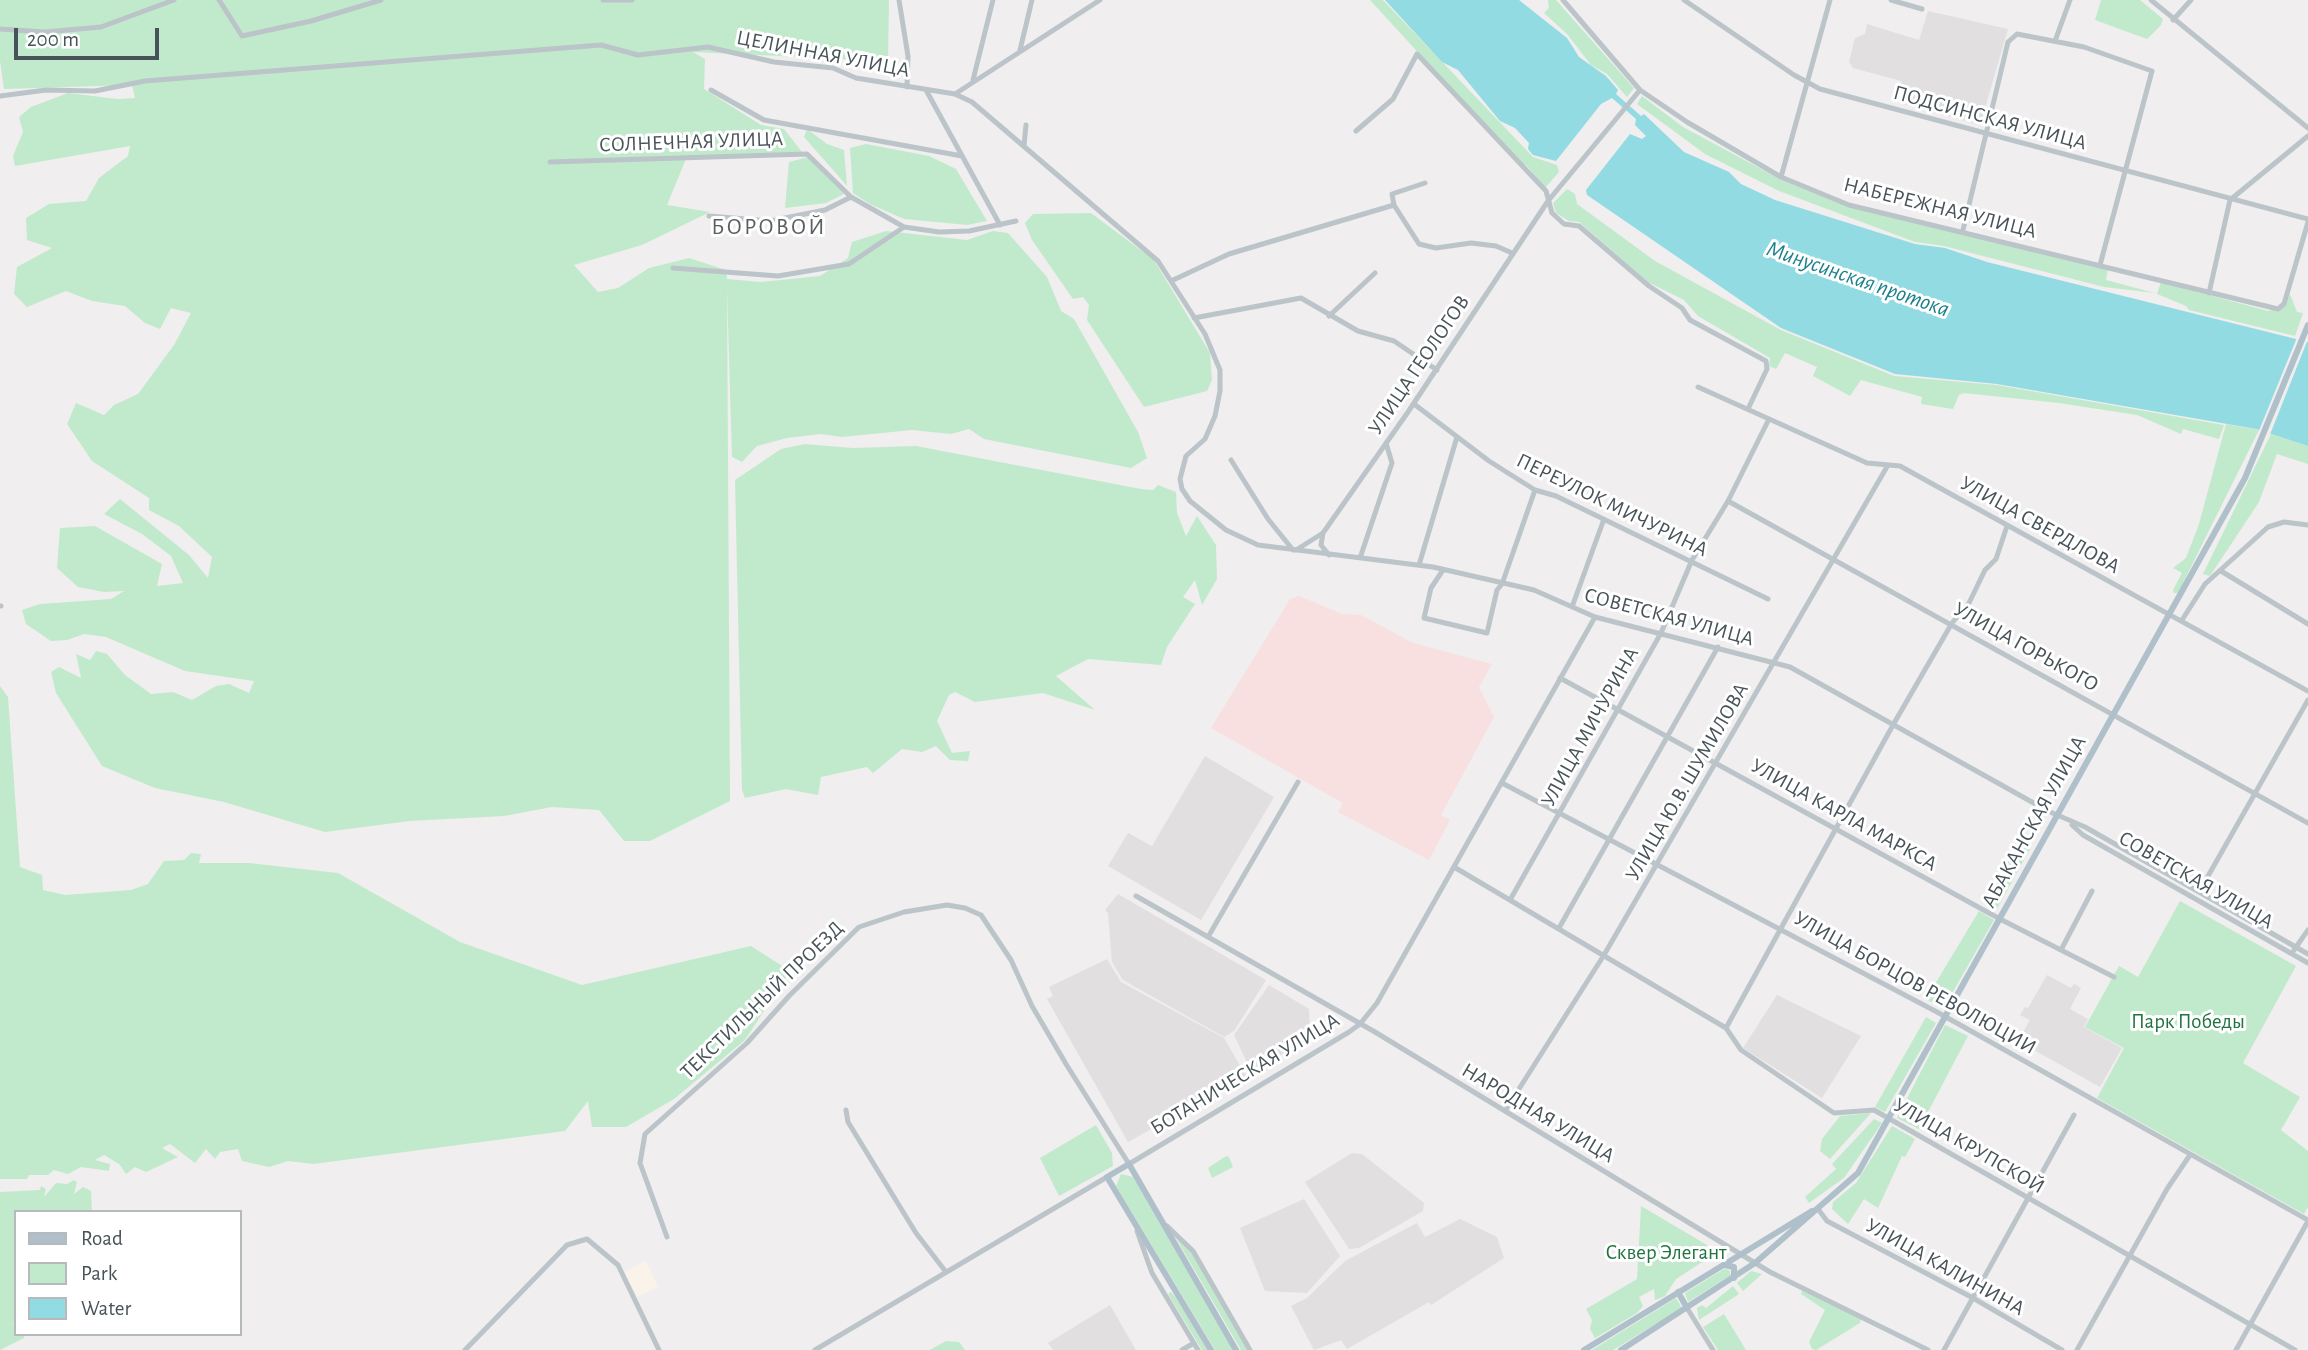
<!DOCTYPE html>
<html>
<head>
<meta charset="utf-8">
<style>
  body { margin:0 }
  #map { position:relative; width:2308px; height:1350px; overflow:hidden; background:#f0eeee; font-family:"Alegreya Sans",sans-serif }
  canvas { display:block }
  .legend { position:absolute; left:14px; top:1210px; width:228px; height:126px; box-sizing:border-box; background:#fff; border:2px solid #b6babd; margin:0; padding:9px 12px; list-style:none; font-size:21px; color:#485359 }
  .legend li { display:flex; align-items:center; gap:14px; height:35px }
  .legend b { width:35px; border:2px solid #b6babd }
  .scale { position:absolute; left:14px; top:28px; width:145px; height:32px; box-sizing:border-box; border:4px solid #485359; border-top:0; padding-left:9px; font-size:21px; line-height:24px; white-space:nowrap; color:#485359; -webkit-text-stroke:5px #fff; paint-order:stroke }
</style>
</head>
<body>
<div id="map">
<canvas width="2308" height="1350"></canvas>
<ul class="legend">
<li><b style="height:9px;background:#b0c0ca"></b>Road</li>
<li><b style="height:19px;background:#c1eacc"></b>Park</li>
<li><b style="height:19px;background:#92dbe2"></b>Water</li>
</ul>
<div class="scale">200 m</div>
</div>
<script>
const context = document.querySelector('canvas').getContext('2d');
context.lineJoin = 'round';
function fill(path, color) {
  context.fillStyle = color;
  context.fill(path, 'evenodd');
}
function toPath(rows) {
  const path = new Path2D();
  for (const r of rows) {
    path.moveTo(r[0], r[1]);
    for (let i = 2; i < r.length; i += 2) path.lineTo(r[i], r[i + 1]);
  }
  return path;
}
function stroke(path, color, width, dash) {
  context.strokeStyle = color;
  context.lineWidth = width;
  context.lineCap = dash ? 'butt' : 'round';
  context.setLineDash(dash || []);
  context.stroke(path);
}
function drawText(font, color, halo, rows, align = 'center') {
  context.font = font + ' "Alegreya Sans",sans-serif';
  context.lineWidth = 6;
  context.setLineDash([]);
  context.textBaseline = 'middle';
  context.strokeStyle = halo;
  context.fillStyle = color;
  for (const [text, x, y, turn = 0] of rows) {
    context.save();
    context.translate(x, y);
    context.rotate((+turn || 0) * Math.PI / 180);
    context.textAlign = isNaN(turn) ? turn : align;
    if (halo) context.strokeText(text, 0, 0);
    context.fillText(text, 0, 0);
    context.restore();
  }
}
fill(toPath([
  [646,1261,658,1287,637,1297,624,1272]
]), '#faf3e9');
fill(toPath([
  [1928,11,2008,29,1980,125,1903,104,1905,93,1901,81,1853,68,1849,62,1855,38,1865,34,1867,24,1919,40],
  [1205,756,1274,797,1201,920,1108,866,1128,833,1152,846],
  [1118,894,1266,980,1234,1031,1224,1037,1123,980,1112,962,1108,913,1105,910],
  [1107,959,1121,982,1224,1038,1246,1076,1128,1142,1047,999,1053,996,1049,987],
  [2047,975,2071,988,2074,984,2081,988,2070,1009,2088,1019,2084,1027,2122,1048,2100,1087,2018,1041,2030,1020,2020,1015,2025,1007,2028,1008],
  [1269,985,1309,1009,1310,1039,1251,1071,1234,1035],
  [1777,995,1861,1036,1822,1098,1743,1048],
  [1352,1153,1362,1154,1424,1203,1423,1211,1359,1248,1349,1249,1305,1182],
  [1304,1199,1340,1256,1307,1293,1265,1291,1240,1228],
  [1460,1219,1497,1237,1504,1258,1431,1305,1429,1302,1347,1349,1341,1340,1314,1350,1291,1306,1307,1298,1345,1261,1417,1223,1425,1237],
  [1110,1305,1136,1350,1053,1350,1048,1343]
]), '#e1dfdf');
fill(toPath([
  [1299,596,1342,614,1361,615,1413,643,1492,664,1479,687,1494,717,1441,815,1450,820,1429,860,1338,812,1343,803,1211,728,1290,599]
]), '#f8e0e1');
fill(toPath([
  [0,0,889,0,888,61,693,52,705,59,704,89,761,125,784,129,802,152,686,159,667,205,710,212,642,245,574,265,598,292,618,288,649,268,689,258,726,270,727,279,761,282,820,276,848,258,852,242,886,231,967,240,993,231,1008,233,1047,277,1061,311,1074,319,1138,432,1147,458,1131,468,984,439,969,429,951,434,912,430,842,437,821,434,787,438,757,446,742,462,732,457,727,289,730,801,650,841,624,841,599,810,552,807,504,816,410,821,325,832,224,802,155,788,102,766,56,693,51,672,59,667,81,678,76,654,90,660,96,651,107,654,125,675,151,694,173,692,192,700,216,686,229,684,249,693,254,681,185,671,106,637,84,634,67,640,51,641,26,624,22,610,40,604,111,599,124,591,104,592,78,587,57,568,60,528,95,526,162,564,157,586,183,583,171,556,142,534,104,514,120,499,189,555,208,578,212,557,179,526,149,510,149,498,92,461,67,424,76,403,104,415,114,405,138,394,174,345,191,313,171,308,160,329,145,323,125,306,92,301,66,291,27,307,14,294,17,267,52,248,27,240,26,218,49,204,86,201,99,178,128,156,130,146,15,166,13,156,23,132,19,117,31,107,68,93,117,99,135,98,132,85,4,89,0,61],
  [1370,0,1383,0,1533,157,1557,165,1559,172,1545,188,1528,167,1511,154],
  [1548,0,1556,0,1634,88,1627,97,1607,74,1591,65,1567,34,1544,13,1549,8],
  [2101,0,2140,0,2163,19,2161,25,2147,39,2095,20],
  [1642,96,1683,127,1780,179,1849,207,2108,269,2106,280,2155,293,2104,287,1944,246,1915,242,1779,191,1705,154,1637,104],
  [807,129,827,144,844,150,847,186,804,137],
  [866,144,929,156,956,169,987,221,967,225,904,219,870,204,853,193,850,148],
  [812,156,844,194,826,203,785,208,789,162],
  [1567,189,1575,194,1577,204,1655,261,1781,330,1894,376,1997,385,2224,425,2219,439,2183,429,2181,434,2137,415,2059,403,1964,393,1959,395,1953,409,1921,404,1922,397,1861,380,1850,396,1813,376,1817,367,1785,353,1776,369,1769,366,1770,358,1698,316,1684,300,1648,282,1579,222,1569,221,1556,213,1553,203],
  [1091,213,1154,260,1210,353,1212,380,1207,391,1144,407,1087,320,1089,305,1083,297,1073,299,1032,240,1025,223,1033,214],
  [2161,282,2268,311,2285,307,2290,294,2297,312,2303,313,2295,336,2189,310,2186,306,2157,294],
  [2226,424,2259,430,2178,593,2174,593,2173,590,2182,573,2173,568,2186,558,2199,524],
  [2271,434,2308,446,2308,464,2277,454,2259,502,2210,576,2203,574],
  [805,444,853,448,916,446,1141,489,1153,490,1158,485,1176,492,1177,513,1186,536,1197,516,1216,545,1217,579,1202,605,1195,580,1183,597,1195,604,1167,647,1161,665,1088,659,1056,676,1095,710,1043,693,975,702,955,692,949,695,937,721,952,753,970,751,968,761,950,760,936,746,922,752,902,749,873,773,867,767,821,777,818,795,786,789,745,798,742,790,735,480,781,449],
  [0,686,8,697,20,867,42,875,43,890,65,895,131,890,148,884,164,861,184,860,191,853,201,854,199,863,249,863,338,873,460,942,582,985,751,946,790,971,745,1040,674,1099,626,1127,592,1127,588,1101,565,1131,313,1164,288,1161,269,1167,242,1161,238,1149,220,1152,215,1159,206,1149,195,1163,170,1144,162,1148,178,1157,146,1172,135,1167,126,1174,119,1164,104,1155,95,1160,110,1164,109,1171,81,1167,68,1174,54,1170,48,1175,29,1175,27,1179,0,1179],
  [2019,841,2031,847,1997,909,1985,903],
  [2180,901,2296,966,2243,1063,2300,1097,2281,1130,2308,1151,2308,1207,2304,1214,2097,1098,2124,1048,2085,1027,2119,966,2138,977],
  [1979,911,1994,920,1943,1009,1926,999],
  [1926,1017,1936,1023,1885,1112,1875,1107],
  [1945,1025,1968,1036,1919,1129,1897,1118],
  [1871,1113,1830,1159,1820,1151,1822,1139,1840,1116],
  [1874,1119,1882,1123,1844,1178,1809,1203,1805,1197,1836,1169,1832,1164],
  [1096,1125,1112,1153,1113,1166,1059,1196,1040,1158],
  [1892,1126,1915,1139,1905,1157,1902,1156,1878,1208,1864,1199,1848,1224,1832,1209,1833,1202,1856,1183],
  [1226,1156,1229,1157,1233,1167,1212,1178,1208,1168],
  [1121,1174,1133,1177,1233,1350,1215,1350,1116,1186],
  [74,1180,77,1182,74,1194,83,1187,91,1191,92,1212,16,1212,16,1323,12,1324,16,1325,16,1334,24,1334,24,1338,0,1350,0,1192,40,1190,41,1186,46,1189,44,1197,56,1183,67,1184],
  [1641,1206,1707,1245,1710,1257,1676,1279,1665,1296,1655,1300,1654,1289,1639,1297,1643,1306,1637,1313,1595,1338,1590,1329,1592,1320,1586,1309,1637,1279],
  [1173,1233,1187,1245,1248,1350,1241,1350],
  [1724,1269,1729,1270,1731,1275,1688,1302,1685,1293],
  [1751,1271,1762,1274,1743,1291,1737,1283],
  [1733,1286,1739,1294,1699,1320,1697,1308,1702,1305,1706,1308],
  [1802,1290,1861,1317,1860,1323,1816,1350,1812,1349,1809,1342,1825,1310,1801,1294],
  [1171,1292,1177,1299,1209,1350,1202,1350,1168,1294],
  [1676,1298,1682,1308,1613,1350,1592,1350],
  [1724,1314,1746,1350,1718,1350,1703,1327],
  [946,1341,959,1342,965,1350,930,1350]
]), '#c1eacc');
fill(toPath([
  [1385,0,1519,0,1567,38,1579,57,1606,76,1618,90,1616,94,1641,116,1644,114,1684,152,1729,172,1741,184,1775,200,1915,244,1945,248,1987,262,2308,342,2308,446,2256,429,1997,384,1895,374,1781,328,1587,195,1586,190,1630,134,1642,139,1646,136,1635,125,1636,119,1612,98,1601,104,1556,161,1533,155,1528,149,1529,143,1515,128,1500,121,1458,70,1442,62]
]), '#92dbe2');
fill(toPath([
  [2298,335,2308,339,2269,437,2258,433]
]), '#f0eeee');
stroke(toPath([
  [219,0,242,36,311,21,381,0],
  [603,0,632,0],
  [899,0,908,56,907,87],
  [1563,0,1640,90,1687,122,1781,177,1849,205,2278,309,2284,304,2308,222],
  [1684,0,1794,75,1820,89,2308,219],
  [1891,0,1922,9],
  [2151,0,2308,128],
  [2173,20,2191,0],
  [0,29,45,32,101,27,174,0],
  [2055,41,2070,0],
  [1020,50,1032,0],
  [973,80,993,0],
  [711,90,764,120,962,156],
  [926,90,1000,225],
  [955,94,1100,0],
  [0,96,46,90,95,91,145,81,601,45,638,55,708,47,774,62,833,68,856,78,955,94,972,102,1158,261,1205,334,1220,370,1220,391,1215,416,1205,439,1186,456,1180,479,1182,489,1190,501,1226,530,1258,545,1433,567,1534,590,1595,617,1790,667,2048,811,2085,827,2308,954],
  [1356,131,1393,99,1417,54,1546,191,1552,213,1564,224,1579,226,1649,286,1682,308,1690,320,1766,361,1767,369,1748,409],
  [1024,145,1026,125],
  [550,162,807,154,851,197,904,227,939,232,969,231,1016,221],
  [1781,177,1830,0],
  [1394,205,1419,244,1436,248,1471,243,1496,246,1512,253],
  [709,216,770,221,825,210,851,197],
  [1963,230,2008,42,2017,34,2084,47,2152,71,2100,265],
  [673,268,778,276,849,264,904,227],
  [1171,281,1229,254,1394,205,1392,194,1425,183],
  [2209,293,2230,200,2308,136],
  [1329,316,1375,273],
  [1194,318,1301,298,1358,331,1394,341,1437,370],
  [1698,387,1867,463,1900,466,2308,691],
  [1414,404,1489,461,1535,490,1556,496,1768,599],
  [1231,460,1268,519,1293,550],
  [1728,501,2308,823],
  [1296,550,1323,533],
  [1329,555,1321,545,1323,533,1408,412,1548,201,1640,90],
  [1360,558,1392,463,1386,443],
  [1419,565,1457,437],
  [1443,570,1431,588,1424,618,1487,633,1497,590,1502,584,1535,490],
  [2221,571,2308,624],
  [0,606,1,606],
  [1572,607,1604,519],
  [2182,620,2205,584,2268,527,2284,522,2308,525],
  [1560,678,2000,919,2114,977],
  [1502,783,1937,1012,2308,1220],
  [2072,825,2083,835,2308,963],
  [1454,867,1726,1028,1741,1050,1834,1113,1874,1110,2295,1350],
  [2199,892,2308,700],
  [1136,896,1375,1032,1770,1272,1928,1350],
  [1510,900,1661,633,1692,560,1728,501,1769,419],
  [1559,928,1718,647],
  [1208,937,1298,782],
  [2061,950,2092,891],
  [2294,950,2308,930],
  [1726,1028,1893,725,1952,623,1969,603,1985,570,1996,559,2007,526],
  [846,1110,848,1122,916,1233,946,1272],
  [1505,1111,1604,955,1888,465],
  [1818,1209,1827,1221,1973,1298,2062,1350],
  [1167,1226,1193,1251,1250,1350],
  [1137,1231,1152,1273,1198,1350],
  [667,1237,640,1163,645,1134,747,1043,789,996,859,927,904,912,947,905,965,908,981,915,1011,960,1032,1006,1066,1064,1129,1164,1349,1032,1360,1024,1377,1003,1595,617],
  [1687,1308,1713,1350],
  [465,1350,567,1245,587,1239,618,1265,659,1350],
  [815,1350,1107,1177],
  [1182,1350,1194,1343],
  [1944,1350,2074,1115],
  [2077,1350,2167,1189,2190,1155],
  [2236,1350,2308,1221]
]), '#bbc4c9', 5);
stroke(toPath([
  [1724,1265,1734,1267,1734,1278],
  [1678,1292,1687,1308],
  [1211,1350,1107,1177,1129,1164,1236,1350],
  [1584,1350,1812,1211],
  [1621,1350,1755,1263,1858,1173,2245,478,2308,325]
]), '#b0c0ca', 6);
drawText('21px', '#485359', '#fff', [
  ["ЦЕЛИННАЯ УЛИЦА",823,54,11],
  ["ПОДСИНСКАЯ УЛИЦА",1990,118,15],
  ["СОЛНЕЧНАЯ УЛИЦА",691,142,-2],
  ["НАБЕРЕЖНАЯ УЛИЦА",1940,208,14],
  ["УЛИЦА ГЕОЛОГОВ",1419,365,-56],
  ["ПЕРЕУЛОК МИЧУРИНА",1612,505,26],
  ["УЛИЦА СВЕРДЛОВА",2040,525,29],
  ["СОВЕТСКАЯ УЛИЦА",1669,617,15],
  ["УЛИЦА ГОРЬКОГО",2026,647,29],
  ["УЛИЦА МИЧУРИНА",1590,727,-61],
  ["УЛИЦА Ю.В. ШУМИЛОВА",1687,782,-60],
  ["УЛИЦА КАРЛА МАРКСА",1844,815,29],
  ["АБАКАНСКАЯ УЛИЦА",2034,822,-61],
  ["СОВЕТСКАЯ УЛИЦА",2196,880,30],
  ["УЛИЦА БОРЦОВ РЕВОЛЮЦИИ",1915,983,29],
  ["ТЕКСТИЛЬНЫЙ ПРОЕЗД",762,1000,-44],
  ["БОТАНИЧЕСКАЯ УЛИЦА",1245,1074,-31],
  ["НАРОДНАЯ УЛИЦА",1538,1113,31],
  ["УЛИЦА КРУПСКОЙ",1969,1146,30],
  ["УЛИЦА КАЛИНИНА",1945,1267,29]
]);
drawText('21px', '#217340', '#fff', [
  ["Парк Победы",2188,1022],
  ["Сквер Элегант",1666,1253]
]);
context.letterSpacing = '2px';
drawText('23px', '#5b5f62', '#fff', [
  ["БОРОВОЙ",769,227]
]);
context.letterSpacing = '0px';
drawText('italic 23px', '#1a818b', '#fff', [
  ["Минусинская протока",1858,279,19]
]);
</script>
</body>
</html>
